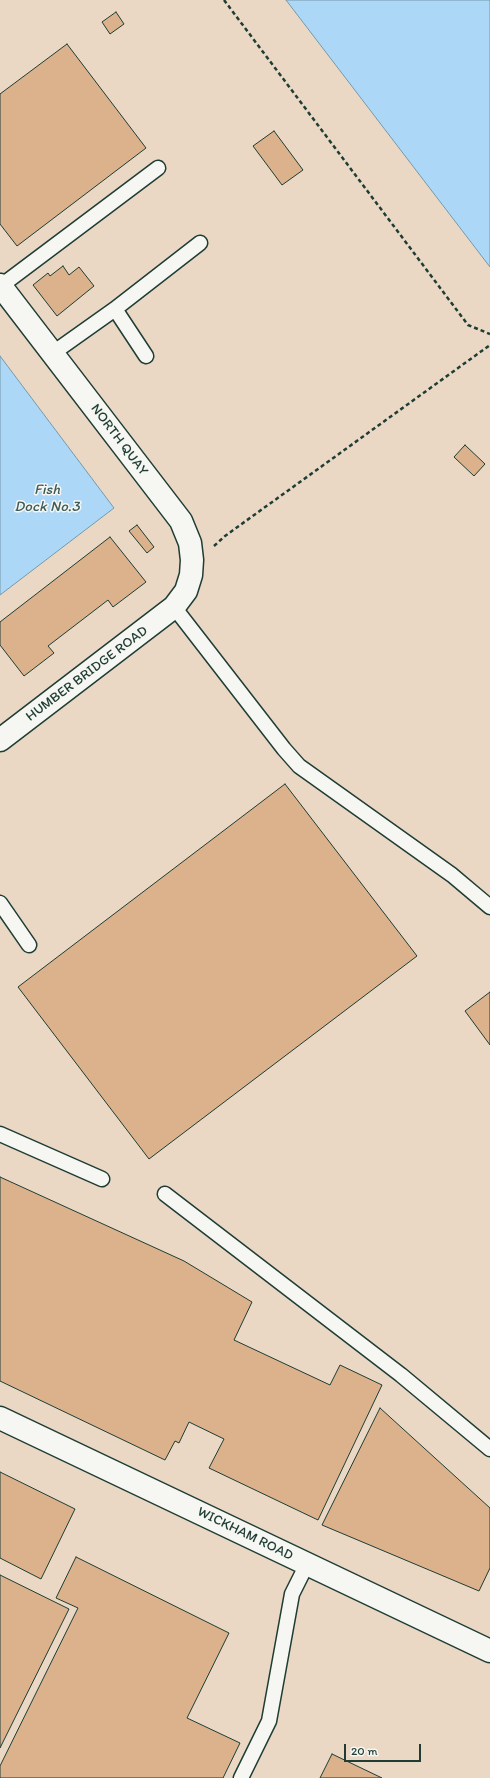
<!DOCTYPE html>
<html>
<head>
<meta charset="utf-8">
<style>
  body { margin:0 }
  #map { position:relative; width:490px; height:1778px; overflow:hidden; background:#f1e8de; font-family:Itim,sans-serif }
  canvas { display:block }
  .scale { position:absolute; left:344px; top:1744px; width:77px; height:18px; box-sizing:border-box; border:2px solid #1f3d34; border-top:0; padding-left:5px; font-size:12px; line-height:14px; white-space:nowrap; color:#1f3d34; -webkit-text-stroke:3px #f6f6f2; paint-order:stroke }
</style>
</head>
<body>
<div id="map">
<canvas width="490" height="1778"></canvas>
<div class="scale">20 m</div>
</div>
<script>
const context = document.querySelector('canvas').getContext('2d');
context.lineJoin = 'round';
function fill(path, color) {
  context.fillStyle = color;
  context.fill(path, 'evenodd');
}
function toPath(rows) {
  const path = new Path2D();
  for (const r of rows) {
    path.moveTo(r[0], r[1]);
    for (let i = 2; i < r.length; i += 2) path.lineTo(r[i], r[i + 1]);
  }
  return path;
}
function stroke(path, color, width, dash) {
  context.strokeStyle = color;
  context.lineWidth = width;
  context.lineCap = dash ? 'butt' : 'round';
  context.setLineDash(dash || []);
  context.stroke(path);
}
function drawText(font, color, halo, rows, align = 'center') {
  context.font = font + ' Itim,sans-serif';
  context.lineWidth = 3;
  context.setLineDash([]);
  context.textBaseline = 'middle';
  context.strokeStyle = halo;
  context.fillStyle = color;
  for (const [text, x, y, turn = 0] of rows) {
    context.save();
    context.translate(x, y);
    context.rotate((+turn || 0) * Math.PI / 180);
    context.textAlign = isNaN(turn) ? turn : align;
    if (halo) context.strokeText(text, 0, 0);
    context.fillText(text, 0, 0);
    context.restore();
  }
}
fill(toPath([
  [0,0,286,0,490,267,490,1778,0,1778,0,595,114,508,0,356]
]), '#ead8c5');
const water = toPath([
  [286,0,490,0,490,267,425,182,286,0],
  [0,356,114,508,0,595,0,356]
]);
fill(water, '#acd7f7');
stroke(water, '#7499a9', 1);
const building = toPath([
  [116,12,124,24,110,34,102,22,116,12],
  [67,44,146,148,17,246,0,224,0,94,67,44],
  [274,131,303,170,282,185,253,146,274,131],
  [63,266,69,275,79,267,94,286,57,316,33,285,48,273,50,276,63,266],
  [465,445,485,464,474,476,454,457,465,445],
  [137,525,154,547,147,553,129,531,137,525],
  [110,537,146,582,113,607,108,600,48,646,54,653,24,676,0,645,0,622,110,537],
  [285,784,417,956,149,1159,18,987,285,784],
  [490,992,490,1045,465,1011,490,992],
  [0,1177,184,1261,252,1302,234,1340,330,1385,340,1365,382,1385,318,1520,209,1468,224,1439,189,1422,179,1443,175,1441,165,1460,0,1381,0,1177],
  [380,1408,490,1508,490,1568,479,1591,322,1525,380,1408],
  [0,1472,75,1509,41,1579,0,1558,0,1472],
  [76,1557,229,1633,187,1718,240,1743,223,1778,0,1778,0,1766,78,1608,56,1598,76,1557],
  [0,1575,69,1609,0,1748,0,1575],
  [332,1754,382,1778,320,1778,332,1754]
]);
fill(building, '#dbb28c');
stroke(building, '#1f3d34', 1);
const lane = toPath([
  [1,286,158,168],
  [115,309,146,356],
  [53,353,115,309,200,243],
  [174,607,284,749,299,766,452,875,490,907],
  [0,903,29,945],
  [0,1134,102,1179],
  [165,1194,401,1375,490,1449],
  [241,1778,269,1721,292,1594,307,1564]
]);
const street = toPath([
  [0,285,181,521,190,543,192,560,191,575,186,591,174,607,0,740],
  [0,1418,490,1651]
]);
stroke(lane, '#1f3d34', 17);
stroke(street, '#1f3d34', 25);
stroke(toPath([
  [224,0,468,325,490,334],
  [214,546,225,536,490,345]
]), '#1f3d34', 2.5, [4, 3]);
stroke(lane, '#f6f6f2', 14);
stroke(street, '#f6f6f2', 22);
drawText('14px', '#1f3d34', '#f6f6f2', [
  ["NORTH QUAY",119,440,53],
  ["HUMBER BRIDGE ROAD",87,674,-37],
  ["WICKHAM ROAD",245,1534,26]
]);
drawText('italic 15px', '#3b5c5b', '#f6f6f2', [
  ["Fish",47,490],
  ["Dock No.3",47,507]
]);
</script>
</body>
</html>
